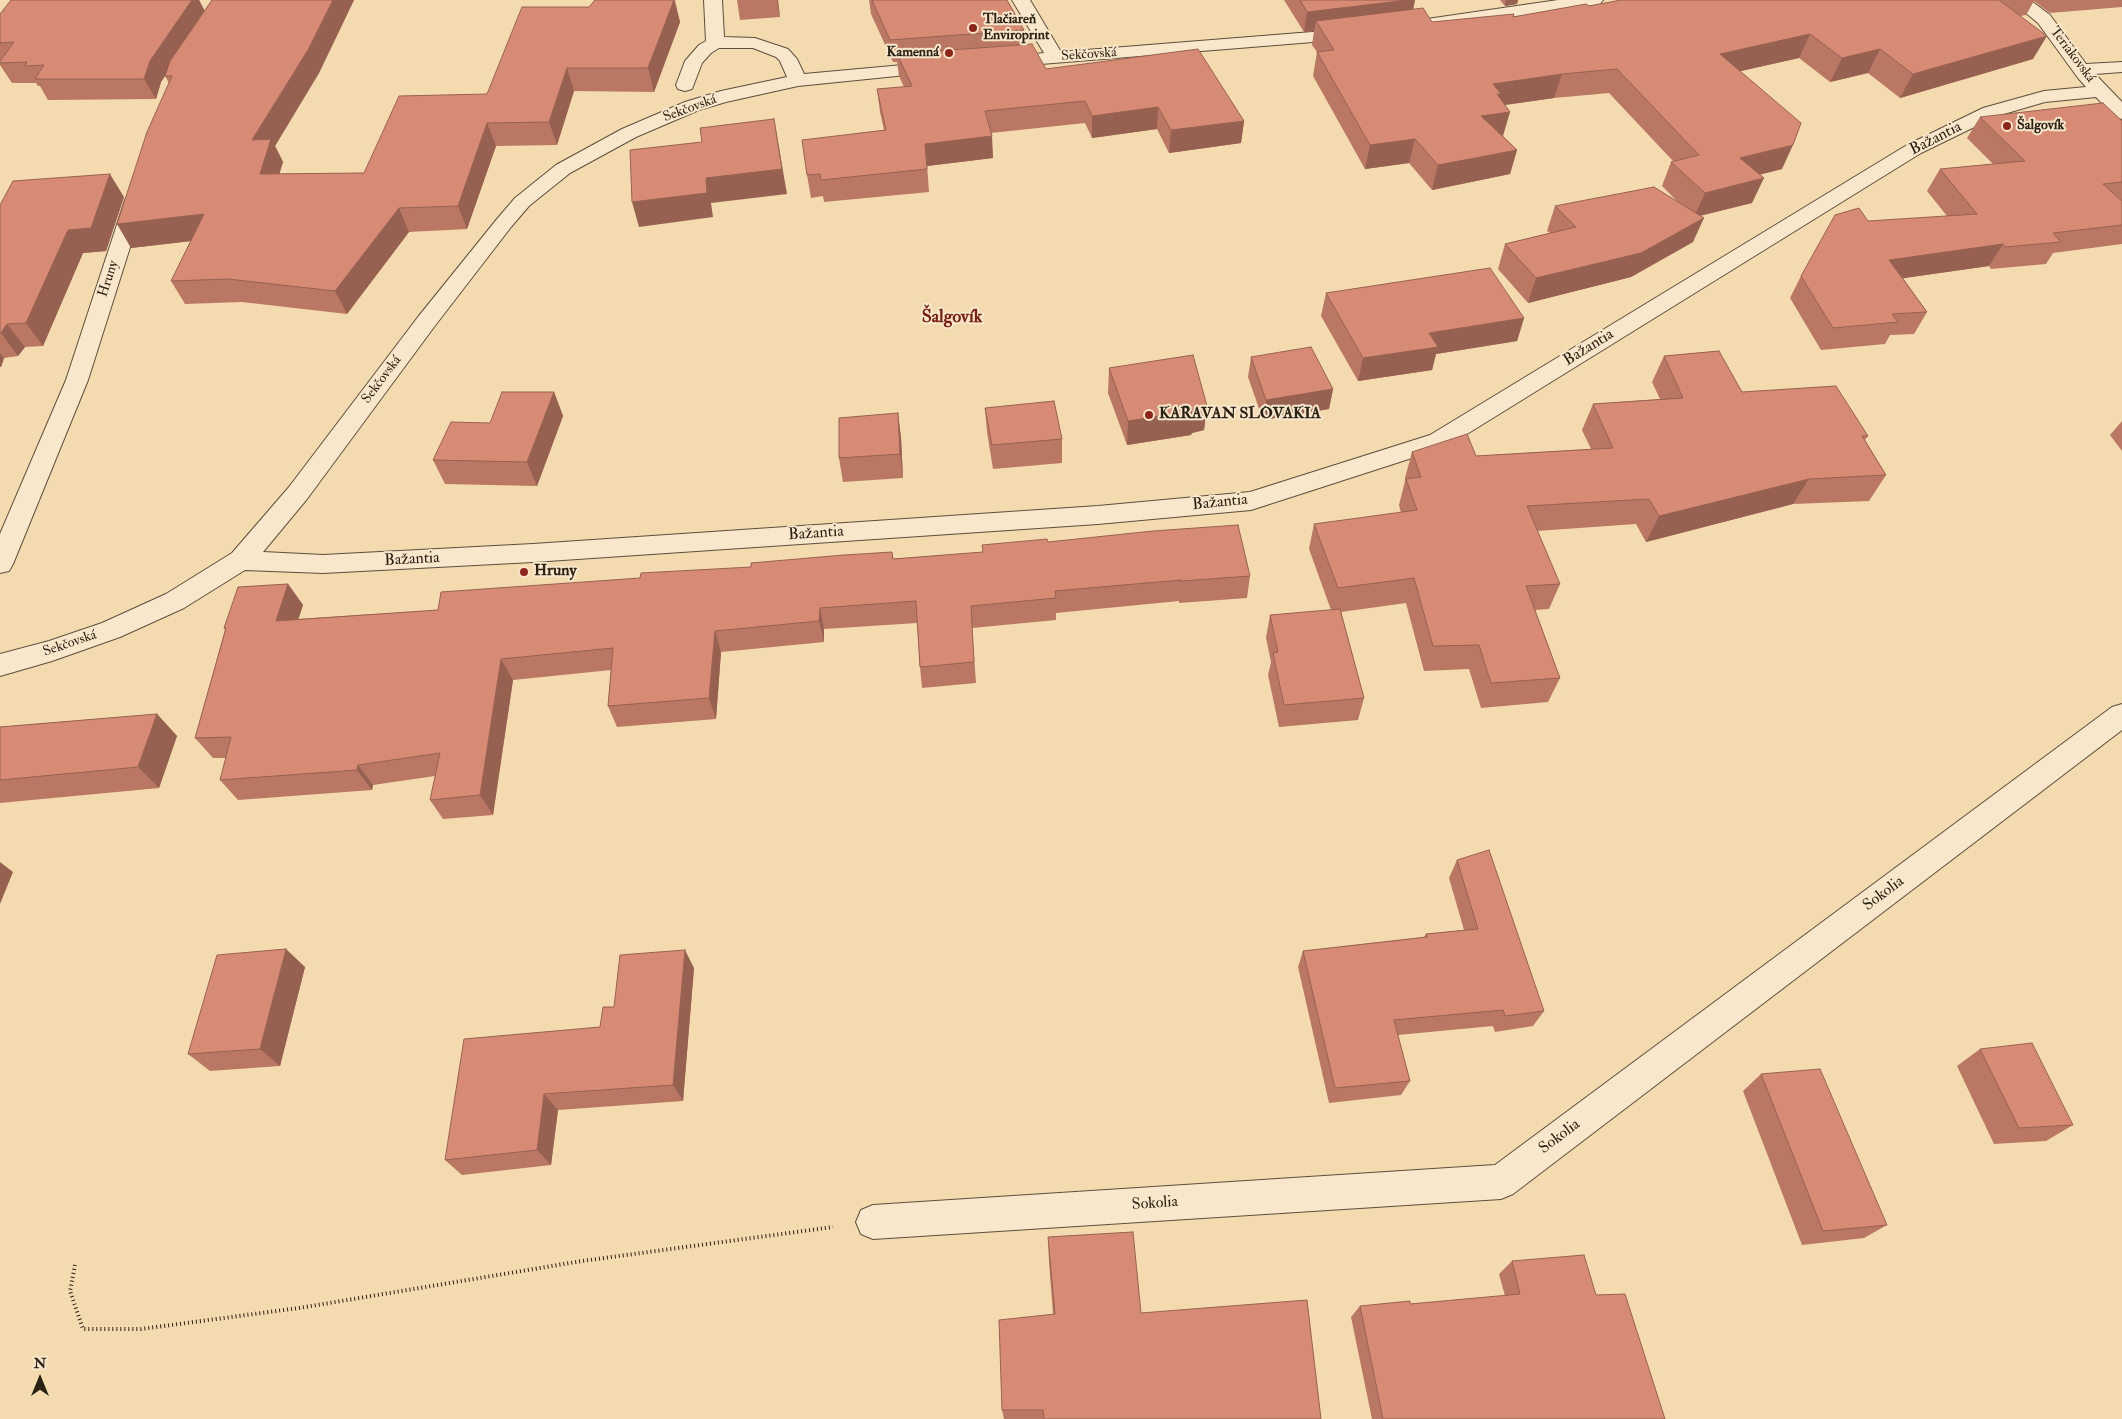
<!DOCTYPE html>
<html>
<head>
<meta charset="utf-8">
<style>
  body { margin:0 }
  #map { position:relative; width:2122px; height:1419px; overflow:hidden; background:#f4daaf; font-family:"IM FELL Double Pica",serif }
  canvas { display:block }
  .north { position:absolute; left:15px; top:1354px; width:50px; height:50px; -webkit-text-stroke:4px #f8e7cb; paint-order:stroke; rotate:0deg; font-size:14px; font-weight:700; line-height:20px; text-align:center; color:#2a2115 }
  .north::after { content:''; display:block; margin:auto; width:18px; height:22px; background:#2a2115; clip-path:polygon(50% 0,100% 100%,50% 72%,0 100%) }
</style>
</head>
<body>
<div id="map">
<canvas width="2122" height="1419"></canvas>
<div class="north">N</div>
</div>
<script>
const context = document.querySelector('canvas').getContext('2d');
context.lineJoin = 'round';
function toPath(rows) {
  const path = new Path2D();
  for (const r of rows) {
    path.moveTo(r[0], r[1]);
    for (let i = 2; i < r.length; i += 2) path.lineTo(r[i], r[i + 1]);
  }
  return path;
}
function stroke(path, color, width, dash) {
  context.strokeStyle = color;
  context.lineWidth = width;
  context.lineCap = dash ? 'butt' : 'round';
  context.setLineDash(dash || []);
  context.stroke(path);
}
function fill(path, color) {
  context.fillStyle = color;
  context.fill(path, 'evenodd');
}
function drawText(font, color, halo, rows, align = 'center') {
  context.font = font + ' "IM FELL Double Pica",serif';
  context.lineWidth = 4;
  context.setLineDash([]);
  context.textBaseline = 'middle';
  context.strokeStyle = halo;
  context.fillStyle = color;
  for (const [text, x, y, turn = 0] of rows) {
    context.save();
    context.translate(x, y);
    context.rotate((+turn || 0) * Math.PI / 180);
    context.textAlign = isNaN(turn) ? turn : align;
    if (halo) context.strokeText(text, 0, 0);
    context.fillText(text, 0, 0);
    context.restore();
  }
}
const minor = toPath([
  [704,0,722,0,724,37,755,38,788,49,797,59,804,74,936,62,942,63,945,67,942,71,936,72,798,86,726,102,699,110,636,137,570,173,529,206,511,227,434,327,307,499,263,552,323,555,533,544,1098,506,1250,492,1430,435,1907,145,1983,108,2044,91,2086,87,2078,78,2038,23,2010,0,2030,0,2050,15,2086,64,2122,62,2122,72,2095,74,2122,102,2122,119,2115,117,2096,97,2045,102,1997,116,1921,153,1446,447,1251,510,1098,524,533,562,323,573,245,570,184,608,120,637,52,661,0,676,0,654,49,641,102,623,166,594,232,553,289,487,418,317,497,219,515,198,556,165,622,129,685,102,721,91,787,77,780,61,776,57,753,48,719,48,711,53,702,63,692,89,685,91,678,89,676,85,685,61,699,45,706,41,704,0],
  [1012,0,1030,0,1061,52,1350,29,1356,30,1359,34,1356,38,1350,39,1004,67,998,66,995,62,998,58,1044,53,1012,0],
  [1558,0,1603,0,1600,4,1594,5,1420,30,1414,29,1411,25,1414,21,1420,20,1558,0],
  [135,194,142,196,145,200,88,380,13,564,9,571,0,573,0,534,66,380,125,200,128,196,135,194],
  [2122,704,2122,730,1513,1194,1501,1199,873,1239,861,1234,856,1222,861,1210,873,1205,1495,1165,2112,707,2122,704]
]);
stroke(minor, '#5c4f3c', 2);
stroke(toPath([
  [75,1265,70,1291,83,1329,141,1329,299,1308,582,1261,833,1227]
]), '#2a2115', 4, [1, 3]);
fill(minor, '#f8e7cb');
fill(toPath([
  [199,0,205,11,212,0,354,0,319,73,275,146,283,162,279,174,364,173,487,94,589,7,595,0,675,0,680,22,654,92,574,91,557,145,496,146,467,229,409,232,347,314,242,302,185,304,171,281,191,241,131,248,169,83,165,76,161,82,156,99,48,100,40,86,38,86,36,83,12,83,0,65,0,14],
  [737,0,778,0,780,17,740,20],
  [869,0,1007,0,1024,30,1024,44,1046,69,1244,121,1241,143,1169,153,1157,129,1092,138,1085,123,991,133,993,158,927,166,929,192,824,202,823,196,811,198,807,175,884,130,880,112,877,89,904,87,899,76,897,62,893,62,871,14],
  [1284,0,1415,0,1413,10,1432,22,1513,17,1589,6,1621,0,2122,0,2122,7,2050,13,2034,1,2026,15,2020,16,2033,59,1900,98,1868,73,1830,82,1799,58,1740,71,1782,169,1759,175,1752,203,1700,216,1693,242,1631,277,1528,303,1498,269,1505,244,1550,233,1547,231,1555,206,1679,203,1662,186,1671,162,1673,161,1609,93,1554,98,1505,105,1503,136,1517,150,1510,174,1432,190,1409,163,1365,169,1313,76,1317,52,1312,45,1314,31,1304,32],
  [1500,0,1518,0,1517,4,1505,6],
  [1980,117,2122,121,2122,244,2053,253,2046,264,1991,269,1989,266,1903,278,1927,312,1914,334,1890,335,1885,344,1821,350,1790,298,1801,276,1947,216,1927,191,1940,169,1993,164,1967,138],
  [124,197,106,251,83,253,43,346,25,347,18,356,4,358,1,367,0,367,0,205],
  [1326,293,1524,318,1517,341,1436,354,1432,370,1358,381,1321,316],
  [1664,356,1742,392,1868,436,1865,440,1886,475,1869,501,1793,504,1646,542,1636,524,1537,531,1560,584,1549,609,1535,610,1560,678,1548,702,1481,708,1469,669,1424,671,1406,603,1341,612,1364,698,1358,720,1279,727,1268,675,1271,662,1266,638,1270,615,1331,610,1309,549,1314,524,1401,513,1399,505,1405,481,1405,478,1412,452,1476,456,1591,449,1582,430,1593,404,1660,399,1652,382],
  [1251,357,1333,389,1329,409,1263,420,1248,377],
  [1109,368,1207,406,1204,430,1192,433,1191,435,1127,445,1108,393],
  [554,392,563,416,537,486,445,484,433,460,490,423],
  [985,408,1062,439,1062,463,993,469,987,432],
  [898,413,901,438,903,478,843,482,839,458],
  [2122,421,2122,451,2110,435],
  [1048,542,1250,576,1247,598,1179,603,1179,601,1056,613,1056,620,972,628,976,683,922,688,920,667,917,623,824,629,824,642,721,652,716,719,617,727,608,706,611,670,513,680,493,815,443,819,430,800,435,776,373,785,372,790,238,800,220,780,226,758,213,758,195,738,225,630,224,628,288,584,303,605,298,619,438,610,893,559,983,552],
  [157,714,177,736,159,788,0,803,0,727],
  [1457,860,1544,1011,1533,1026,1495,1032,1493,1026,1398,1035,1410,1081,1401,1095,1329,1103,1298,967,1303,951,1424,937,1426,934,1464,930,1449,878],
  [305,967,280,1066,210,1071,188,1054],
  [694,968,683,1101,558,1110,551,1165,462,1175,445,1160,600,1027,614,1007],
  [1980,1049,2073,1125,2046,1141,1994,1144,1957,1066],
  [1761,1074,1887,1225,1864,1238,1802,1245,1743,1091],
  [1048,1237,1141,1313,1321,1419,1004,1419,1002,1410,1053,1314,1049,1262],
  [1512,1261,1596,1295,1665,1419,1372,1419,1351,1317,1360,1306,1410,1304,1505,1296,1499,1274]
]), '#ba7864');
fill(toPath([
  [176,0,199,0,206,14,161,82,156,99,144,79,150,61],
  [333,0,354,0,319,73,275,146,283,162,272,198,260,174,252,140],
  [674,0,680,22,654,92,648,68],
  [777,0,778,0,780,17],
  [1408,0,1415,0,1411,19,1316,21,1314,31,1304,32,1307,12],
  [1506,0,1518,0,1517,4,1505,6],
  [1810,34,1799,58,1710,78,1720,54],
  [2047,36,2033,59,1900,98,1913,74],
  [1880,49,1868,73,1830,82,1842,58],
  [567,68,574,91,557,145,549,122],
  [1562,74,1554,98,1497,106,1510,112,1503,136,1481,116,1493,84],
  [1158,107,1157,129,1092,138,1092,116],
  [774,119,787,194,711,203,713,217,639,227,632,202,706,178],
  [1244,121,1241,143,1169,153,1171,130],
  [487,123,496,146,467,229,458,206],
  [992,136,993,158,927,166,929,192,925,144],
  [1415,139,1409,163,1365,169,1370,145],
  [1793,145,1782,169,1729,182,1740,158],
  [1517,150,1510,174,1432,190,1438,165],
  [110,174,124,197,106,251,83,253,43,346,26,323,68,230],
  [1764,178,1752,203,1694,217,1705,193],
  [399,208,409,232,347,314,335,291],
  [204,214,218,238,131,248,117,224],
  [1704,218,1693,242,1631,277,1528,303,1536,278],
  [2003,244,1989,266,1877,282,1889,260],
  [1524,318,1517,341,1436,354,1432,370,1358,381,1363,358,1429,333],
  [7,324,25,347,18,356,1,333],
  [0,353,4,358,1,367,0,366],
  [1333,389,1329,409,1263,420,1266,400],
  [554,392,563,416,537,486,527,462],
  [1207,406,1204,430,1192,433,1191,435,1127,445,1128,421],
  [898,413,901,438,903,478,900,454],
  [1809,479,1793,504,1646,542,1659,516],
  [288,584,303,605,291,642,276,621],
  [820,608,824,629,824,642,819,621],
  [715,631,721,652,716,719,709,698],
  [501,659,513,680,493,815,480,795],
  [157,714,177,736,159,788,138,767],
  [358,765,373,785,372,790,357,770],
  [0,862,13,872,0,904],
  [286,949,305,967,280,1066,260,1049],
  [685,950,694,968,683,1101,673,1085],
  [544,1094,558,1110,551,1165,537,1150]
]), '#976151');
const building = toPath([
  [11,0,192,0,150,61,144,79,35,79,44,65,25,66,27,62,0,63,0,61,14,42,0,43,0,14,11,0],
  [212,0,333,0,308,50,252,140,271,139,260,174,364,173,399,96,487,94,522,7,589,7,595,0,674,0,648,68,567,68,549,122,487,123,458,206,399,208,335,291,228,279,171,281,204,214,117,224,147,132,172,76,165,76,170,61,212,0],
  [872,0,1007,0,1024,30,890,40,872,0],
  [1300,0,1408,0,1307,12,1300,0],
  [1621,0,1999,0,2047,36,1913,74,1880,49,1842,58,1810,34,1720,54,1801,123,1793,145,1740,158,1764,178,1705,193,1671,162,1699,155,1617,69,1562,74,1493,84,1501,94,1497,94,1510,112,1481,116,1517,150,1438,165,1415,139,1370,145,1317,52,1334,50,1316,21,1423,8,1432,22,1514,14,1513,17,1586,4,1589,6,1621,0],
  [1032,44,1046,69,1198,49,1244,121,1171,130,1158,107,1092,116,1085,101,985,111,992,136,925,144,927,169,821,180,820,174,807,175,802,140,886,130,877,89,912,86,897,54,1032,44],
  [2103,103,2122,121,2122,182,2103,184,2122,201,2122,225,2053,233,2061,242,2005,247,2003,244,1889,260,1927,312,1892,314,1898,322,1833,328,1801,276,1835,215,1859,208,1868,221,1977,214,1940,169,2025,161,1980,117,2103,103],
  [774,119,782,169,706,178,707,193,632,202,630,150,702,142,700,128,774,119],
  [110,174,91,228,68,230,26,323,7,324,1,333,0,334,0,205,13,181,110,174],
  [1654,187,1704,218,1641,253,1536,278,1505,244,1576,227,1555,206,1654,187],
  [1490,268,1524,318,1429,333,1438,347,1363,358,1326,293,1490,268],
  [1311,347,1333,389,1266,400,1251,357,1311,347],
  [1719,351,1742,392,1836,386,1868,436,1862,436,1886,475,1809,479,1659,516,1649,499,1527,506,1560,584,1526,586,1560,678,1491,683,1479,645,1433,646,1414,578,1338,588,1314,524,1417,510,1406,479,1421,477,1412,452,1467,434,1476,456,1613,448,1593,404,1683,398,1664,356,1719,351],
  [1193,355,1207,406,1193,409,1194,411,1128,421,1109,368,1193,355],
  [502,392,554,392,527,462,433,460,451,422,490,423,502,392],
  [1054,401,1062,439,992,445,985,408,1054,401],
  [898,413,900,454,839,458,839,418,898,413],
  [1238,525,1250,576,1182,581,1181,580,1055,591,1056,598,971,606,974,662,920,667,916,601,820,608,819,621,715,631,709,698,608,706,613,648,501,659,480,795,430,800,440,753,358,765,357,770,220,780,231,737,195,738,226,628,224,628,238,587,288,584,276,621,438,610,441,592,640,578,641,573,751,567,751,563,844,555,892,552,893,559,983,552,982,545,1047,539,1048,542,1153,531,1238,525],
  [1340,609,1364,698,1284,705,1273,653,1278,652,1270,615,1340,609],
  [157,714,138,767,0,780,0,727,157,714],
  [1489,850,1544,1011,1505,1016,1503,1010,1394,1020,1410,1081,1335,1088,1303,951,1427,937,1426,934,1478,929,1457,860,1489,850],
  [286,949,260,1049,188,1054,217,955,286,949],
  [685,950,673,1085,544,1094,537,1150,445,1160,464,1039,600,1027,603,1007,614,1007,620,955,685,950],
  [2032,1043,2073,1125,2019,1128,1980,1049,2032,1043],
  [1820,1069,1887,1225,1823,1231,1761,1074,1820,1069],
  [1133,1232,1141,1313,1307,1300,1321,1419,1044,1419,1043,1410,1002,1410,999,1320,1055,1314,1048,1237,1133,1232],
  [1584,1255,1596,1295,1625,1294,1665,1419,1383,1419,1360,1306,1410,1301,1410,1304,1520,1294,1512,1261,1584,1255]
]);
fill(building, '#d88b74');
stroke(building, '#976151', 1);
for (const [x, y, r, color] of [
  [973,28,5,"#8f2418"],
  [949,53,5,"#8f2418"],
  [2007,126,5,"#8f2418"],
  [1149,415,5,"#8f2418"],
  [524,572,5,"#8f2418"]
]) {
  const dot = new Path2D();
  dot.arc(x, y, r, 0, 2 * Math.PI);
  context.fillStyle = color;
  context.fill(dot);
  stroke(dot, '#f8e7cb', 2);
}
drawText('bold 14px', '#2a2115', '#f8e7cb', [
  ["Tlačiareň",983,20],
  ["Enviroprint",983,36],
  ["Kamenná",939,53,"right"],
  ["Šalgovík",2017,126]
], 'left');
drawText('14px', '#2a2115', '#f8e7cb', [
  ["Sekčovská",1089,55,-4],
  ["Teriakovská",2072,55,53],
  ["Sekčovská",690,109,-20],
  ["Hruny",109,279,-72],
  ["Sekčovská",382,380,-53],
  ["Sekčovská",70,644,-19]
]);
drawText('16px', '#2a2115', '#f8e7cb', [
  ["Bažantia",1936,139,-27],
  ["Bažantia",1589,348,-32],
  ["Bažantia",1220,503,-6],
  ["Bažantia",816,534,-4],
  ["Bažantia",412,560,-3],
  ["Sokolia",1884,894,-37],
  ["Sokolia",1560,1137,-37],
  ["Sokolia",1155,1204,-4]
]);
drawText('bold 16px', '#2a2115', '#f8e7cb', [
  ["KARAVAN SLOVAKIA",1159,415],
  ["Hruny",534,572]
], 'left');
drawText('bold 18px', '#7a1f14', '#f8e7cb', [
  ["Šalgovík",952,318]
]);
</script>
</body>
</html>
